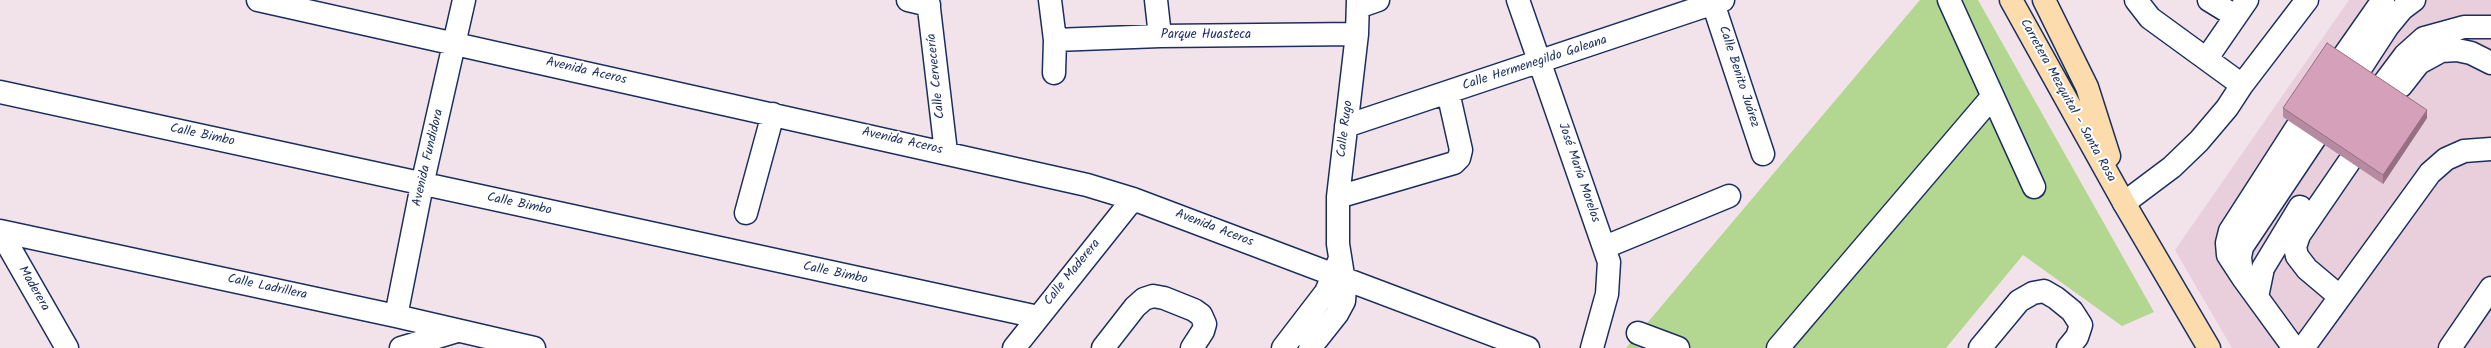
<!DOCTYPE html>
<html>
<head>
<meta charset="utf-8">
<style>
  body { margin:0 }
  canvas { display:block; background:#f2e2ea }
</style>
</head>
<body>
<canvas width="2491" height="348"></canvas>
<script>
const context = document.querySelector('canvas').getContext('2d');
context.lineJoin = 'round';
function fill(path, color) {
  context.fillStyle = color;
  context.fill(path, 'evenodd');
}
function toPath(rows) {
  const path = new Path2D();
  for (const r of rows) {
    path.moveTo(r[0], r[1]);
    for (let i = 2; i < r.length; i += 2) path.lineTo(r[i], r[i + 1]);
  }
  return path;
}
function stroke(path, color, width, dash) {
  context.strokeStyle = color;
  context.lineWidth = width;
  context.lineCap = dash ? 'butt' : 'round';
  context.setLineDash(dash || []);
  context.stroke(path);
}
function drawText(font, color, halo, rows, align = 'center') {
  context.font = font + ' Kalam,sans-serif';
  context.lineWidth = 4;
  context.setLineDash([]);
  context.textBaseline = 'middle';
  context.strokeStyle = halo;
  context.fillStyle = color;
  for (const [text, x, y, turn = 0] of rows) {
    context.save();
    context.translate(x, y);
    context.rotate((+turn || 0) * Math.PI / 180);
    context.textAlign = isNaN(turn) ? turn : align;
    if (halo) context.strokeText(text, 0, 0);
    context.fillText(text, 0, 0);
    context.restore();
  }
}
fill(toPath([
  [2349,0,2491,0,2491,348,2232,348,2175,250]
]), '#e9cedc');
fill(toPath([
  [1920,0,1978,0,2154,312,2122,326,2023,255,1946,348,1626,348]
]), '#b3d791');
const minor = toPath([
  [258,0,1087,185,1133,199,1528,348],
  [908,0,929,5],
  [928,0,946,152],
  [1050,0,1055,40,1054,73],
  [1156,0,1160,36],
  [1518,0,1609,262,1607,294,1592,348],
  [1712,0,1763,154],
  [1949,0,2034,187],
  [2136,0,2150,18,2242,85],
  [2209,0,2235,16],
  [1358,7,1378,0],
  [1055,40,1160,36,1357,34],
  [2207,58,2247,0],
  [2341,60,2383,0],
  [2358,72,2388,26,2402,9,2414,0],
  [2401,86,2419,63,2441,51,2457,50,2471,53,2491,63],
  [2381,87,2405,55,2424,38,2464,27,2491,27],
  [0,92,1038,317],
  [1346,126,1723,0],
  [1338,197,1454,163,1459,158,1461,150,1448,92],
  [2124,203,2172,167,2199,141,2227,108,2242,85,2307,0],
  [746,213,773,114],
  [0,231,396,316,534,348],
  [0,231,67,348],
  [1605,247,1729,196],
  [2242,275,2240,257,2242,247,2315,138],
  [2339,296,2307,269,2297,256,2295,247,2299,235,2349,162],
  [2257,297,2263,268,2300,207],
  [396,316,422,185,464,0],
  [1638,333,1678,348],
  [401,348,457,331],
  [1014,348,1133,199],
  [1103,348,1135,307,1144,299,1153,296,1164,298,1194,310,1201,315,1205,324,1203,331,1192,348],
  [1283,348,1326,292,1339,261],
  [1310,348,1337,314,1344,301,1345,288,1338,244,1338,197,1357,34,1358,0],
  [1778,348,1992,97],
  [1980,348,2019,301,2033,293,2044,291,2056,298,2072,311,2081,325,2077,337,2068,348],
  [2294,348,2243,278,2228,255,2227,243,2230,231,2297,127],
  [2303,348,2430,173,2446,159,2464,151,2491,149],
  [2450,348,2491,288]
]);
const major = toPath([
  [2011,0,2124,203,2209,348],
  [2044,0,2087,87,2109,156]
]);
stroke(minor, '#1b2f5e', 25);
stroke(major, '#1b2f5e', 25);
stroke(minor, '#fff', 22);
stroke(major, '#fcdcac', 22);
fill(toPath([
  [2283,108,2427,118,2383,184,2283,117]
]), '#b68aa0');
fill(toPath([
  [2427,110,2427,118,2383,184,2383,175]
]), '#947082');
const building = toPath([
  [2327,43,2427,110,2383,175,2283,108,2327,43]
]);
fill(building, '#d4a0ba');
stroke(building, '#947082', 1);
drawText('13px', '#1b2f5e', '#fff', [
  ["Parque Huasteca",1206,36],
  ["Calle Hermenegildo Galeana",1535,64,-18],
  ["Avenida Aceros",586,72,13],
  ["Calle Cervecería",937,76,-96],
  ["Calle Benito Juárez",1738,77,72],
  ["Carretera Mezquital - Santa Rosa",2067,101,61],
  ["Calle Rugo",1346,129,-83],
  ["Calle Bimbo",202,136,12],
  ["Avenida Aceros",902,142,13],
  ["Avenida Fundidora",429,158,-77],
  ["José María Morelos",1578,173,71],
  ["Calle Bimbo",519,205,12],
  ["Avenida Aceros",1214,229,21],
  ["Calle Maderera",1073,273,-51],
  ["Calle Bimbo",835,274,12],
  ["Calle Ladrillera",267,288,12],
  ["Maderera",33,289,60]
]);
</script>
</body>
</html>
